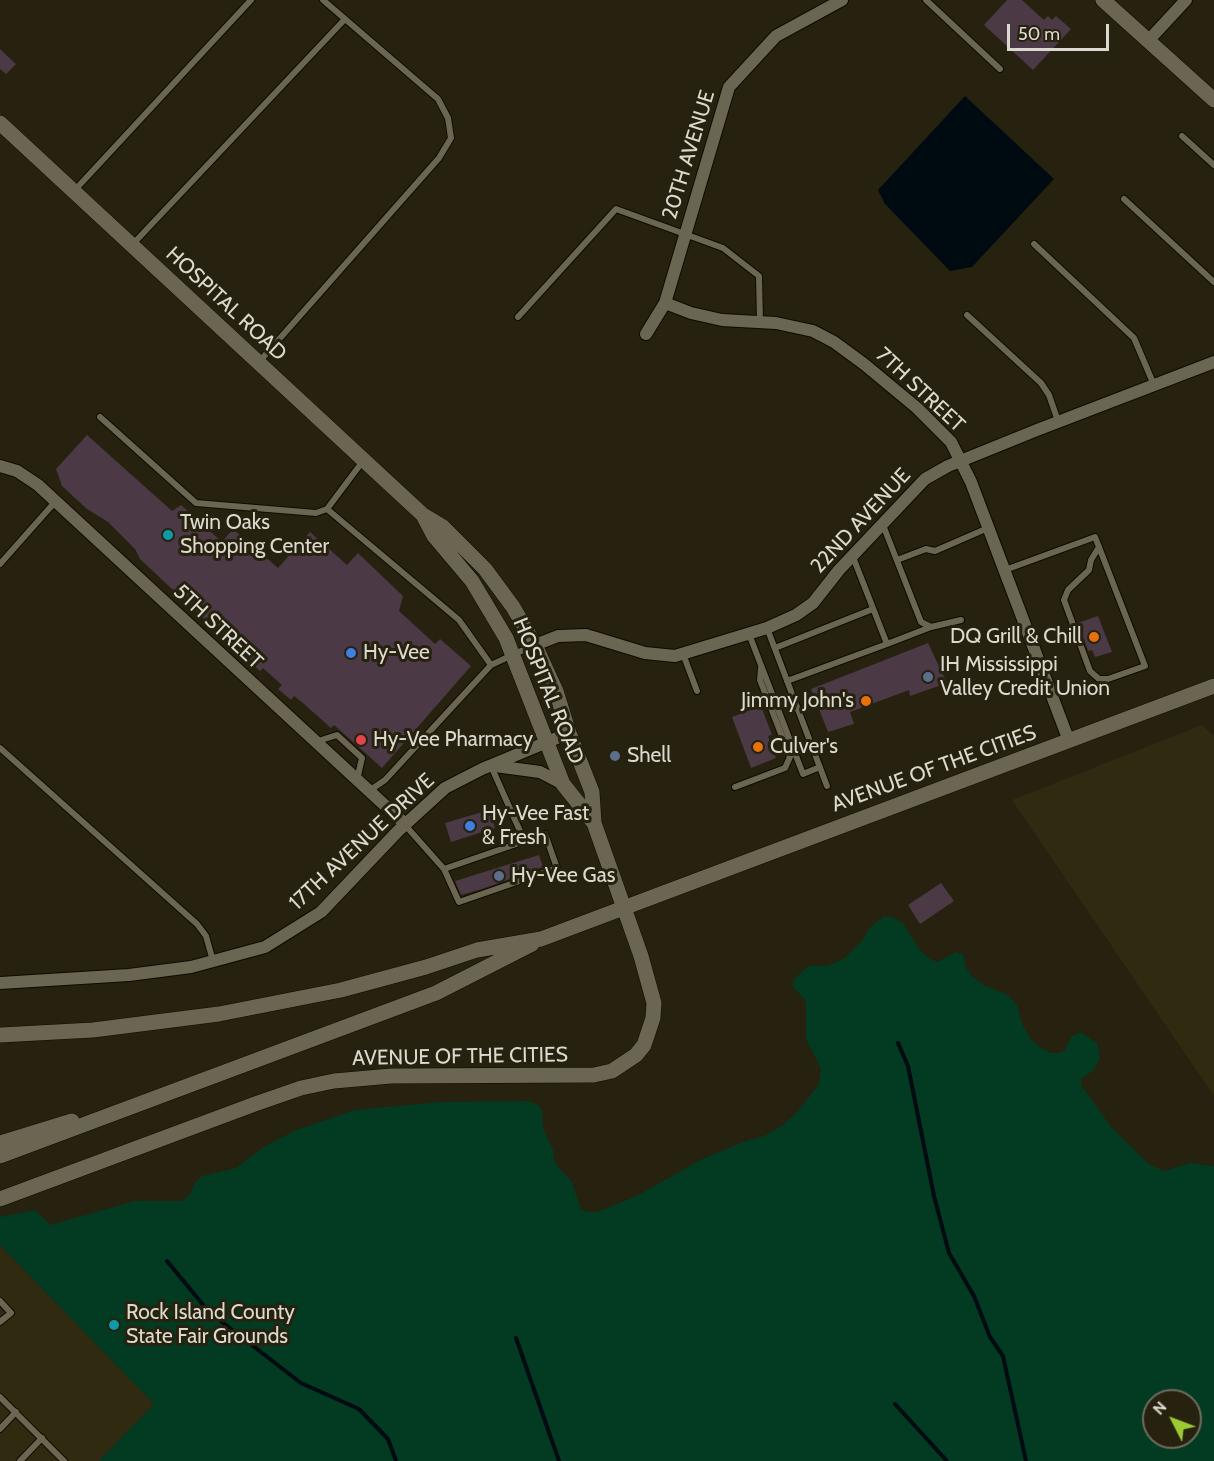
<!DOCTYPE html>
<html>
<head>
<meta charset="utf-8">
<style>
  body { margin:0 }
  #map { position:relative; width:1214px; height:1461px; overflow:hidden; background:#26220f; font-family:Cabin,sans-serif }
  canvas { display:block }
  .north { position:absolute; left:1142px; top:1389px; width:60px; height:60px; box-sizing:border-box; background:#26220f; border:2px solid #6f6b5b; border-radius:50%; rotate:312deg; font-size:16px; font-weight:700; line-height:24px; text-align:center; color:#dcd9ce }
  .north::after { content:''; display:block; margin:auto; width:21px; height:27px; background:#9cca31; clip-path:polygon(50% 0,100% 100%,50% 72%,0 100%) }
  .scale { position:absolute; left:1007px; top:24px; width:102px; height:27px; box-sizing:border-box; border:3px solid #dcd9ce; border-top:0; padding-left:8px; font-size:18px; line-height:21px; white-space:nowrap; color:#dcd9ce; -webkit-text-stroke:4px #26220f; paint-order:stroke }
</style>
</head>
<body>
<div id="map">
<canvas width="1214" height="1461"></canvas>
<div class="north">N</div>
<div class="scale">50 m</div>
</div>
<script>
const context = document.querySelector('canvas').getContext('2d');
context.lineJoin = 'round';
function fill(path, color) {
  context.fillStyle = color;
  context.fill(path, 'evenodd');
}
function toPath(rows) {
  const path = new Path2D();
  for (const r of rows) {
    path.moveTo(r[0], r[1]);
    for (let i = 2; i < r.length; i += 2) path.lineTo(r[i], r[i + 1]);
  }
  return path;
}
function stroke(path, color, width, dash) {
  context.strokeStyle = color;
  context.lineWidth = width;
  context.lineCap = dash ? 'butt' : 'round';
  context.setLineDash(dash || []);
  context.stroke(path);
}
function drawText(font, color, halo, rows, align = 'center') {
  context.font = font + ' Cabin,sans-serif';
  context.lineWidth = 6;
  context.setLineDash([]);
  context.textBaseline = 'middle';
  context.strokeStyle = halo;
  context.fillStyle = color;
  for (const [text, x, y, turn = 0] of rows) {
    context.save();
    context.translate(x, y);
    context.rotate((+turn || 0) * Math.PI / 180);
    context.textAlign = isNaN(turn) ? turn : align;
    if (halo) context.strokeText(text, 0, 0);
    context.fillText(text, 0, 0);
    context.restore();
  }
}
fill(toPath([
  [1202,725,1214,736,1214,1096,1012,800],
  [0,1245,154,1404,99,1461,0,1461]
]), '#302a11');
fill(toPath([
  [883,917,892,917,903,923,920,950,930,959,938,962,956,952,963,954,966,968,972,976,983,985,1008,995,1017,1005,1022,1024,1031,1039,1041,1048,1051,1053,1060,1053,1065,1050,1071,1037,1080,1032,1097,1043,1100,1057,1094,1070,1081,1079,1081,1085,1112,1128,1149,1164,1164,1171,1190,1163,1214,1166,1214,1461,99,1461,154,1404,0,1245,0,1217,35,1210,50,1225,135,1201,182,1201,190,1195,195,1183,202,1176,236,1168,262,1148,296,1130,355,1110,440,1102,528,1101,538,1105,542,1111,543,1128,553,1150,555,1163,572,1182,581,1209,588,1212,597,1212,637,1196,700,1160,743,1142,764,1136,782,1126,799,1110,819,1084,821,1069,806,1039,806,1001,793,987,793,980,808,966,827,966,845,958,863,940,869,928],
  [1154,1401,1190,1401,1190,1437,1154,1437]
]), '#033a22');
fill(toPath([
  [965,96,1054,179,972,267,950,271,885,204,878,190]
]), '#000a11');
stroke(toPath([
  [898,1043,908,1066,934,1196,949,1253,974,1296,990,1337,1003,1356,1026,1461],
  [167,1261,209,1312,301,1383,359,1409,388,1439,396,1461],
  [516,1338,559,1461],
  [895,1404,947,1461]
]), '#000a11', 4);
fill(toPath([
  [1007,0,1022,0,1044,20,1048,16,1052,20,1056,16,1071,29,1033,70,984,25],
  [0,49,16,64,6,74,0,69],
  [87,435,172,511,181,505,222,542,233,529,278,568,310,532,347,565,358,553,403,596,399,611,435,644,440,639,471,666,382,768,334,725,331,728,304,704,294,696,291,700,278,689,282,685,263,668,260,671,249,660,251,658,221,632,218,632,140,559,135,549,108,522,87,509,62,486,56,469],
  [1098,616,1112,652,1095,657,1092,650,1088,651,1078,623],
  [928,643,947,683,910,696,909,690,850,712,854,724,828,732,811,689],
  [761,706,772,735,768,736,776,758,751,768,732,717],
  [489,810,495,828,451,842,445,823],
  [539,855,543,867,482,889,461,895,455,881],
  [941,883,954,901,920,924,908,905]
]), '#4b3945');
const service = toPath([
  [926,0,1000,69],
  [1182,136,1214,165],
  [74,191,251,0],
  [1124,199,1214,282],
  [1034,244,1134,338,1154,385],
  [132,245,345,19],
  [967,315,1041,383,1049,395,1058,421],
  [518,317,616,209,723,248,759,276,760,322],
  [259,362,439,158,451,138,448,118,438,99,323,0],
  [100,417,196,503,316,513,327,509,363,461],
  [327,509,459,620,491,665],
  [883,525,921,622,931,627],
  [897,560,926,549,935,551,988,528],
  [0,564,55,502],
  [1005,570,1095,537,1099,547,1145,666,1108,679,1099,679,1090,671,1064,600,1068,590,1089,570,1091,560,1099,547],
  [767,628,827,786],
  [749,634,803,774,820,767],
  [887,644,931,627,961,620],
  [775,648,873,609],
  [683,654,697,691],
  [787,681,887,644,853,557],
  [315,742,337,735,362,758,357,780],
  [0,748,197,924,206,936,213,961],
  [491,766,524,840],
  [735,787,785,768,790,757,760,680,761,668],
  [369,791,385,780,491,665,534,645],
  [405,825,444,869,459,902,557,868,545,834,444,869],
  [0,1301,11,1313,0,1322],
  [0,1397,64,1461],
  [0,1429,16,1412],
  [20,1461,42,1438]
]);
const minor = toPath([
  [1148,41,1186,0],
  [665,303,691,313,722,320,776,323,813,331,834,342,864,364,917,408,951,442,971,482,1069,741],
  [646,334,665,303,729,87,776,36,842,0],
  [0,466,17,471,38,485,405,824],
  [535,645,558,636,586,635,645,653,675,656,767,628,796,615,813,603,839,570,925,479,948,466,1037,430,1214,362],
  [495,766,540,772,563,784],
  [0,983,129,975,191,967,265,947,321,912,398,831,445,788,482,769,569,733]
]);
const tertiary = toPath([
  [1103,0,1214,100],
  [0,123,423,515,443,527,485,569,513,607,535,645,556,691,569,733,592,792,594,823,641,956,654,1003,653,1018,644,1045,636,1055,612,1071,594,1075,391,1076,334,1081,301,1088,255,1104,0,1199],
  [424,517,434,536,472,581,506,638,563,784,594,823]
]);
const secondary = toPath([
  [0,1035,93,1030,219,1014,341,990,426,967,477,950,541,939,1214,686],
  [0,1143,72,1121],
  [0,1156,436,993,532,944]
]);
stroke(service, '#0f0b00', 8);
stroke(minor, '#0f0b00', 14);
stroke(tertiary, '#0f0b00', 16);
stroke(secondary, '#0f0b00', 16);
stroke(service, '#6b6651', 6);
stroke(minor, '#6b6651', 12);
stroke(tertiary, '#6b6651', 15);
stroke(secondary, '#6b6651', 15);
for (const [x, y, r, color] of [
  [168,535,6,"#0f9aa8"],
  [1094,637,6,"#e8710a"],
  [351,653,6,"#3f7fe0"],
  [928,677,6,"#5c6f8a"],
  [866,701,6,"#e8710a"],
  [361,740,6,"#e0444e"],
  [758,747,6,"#e8710a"],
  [615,756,6,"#5c6f8a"],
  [470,826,6,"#3f7fe0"],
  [499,876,6,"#5c6f8a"],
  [114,1325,6,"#0f9aa8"]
]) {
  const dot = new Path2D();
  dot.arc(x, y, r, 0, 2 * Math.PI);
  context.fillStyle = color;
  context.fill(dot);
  stroke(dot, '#26220f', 2);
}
drawText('21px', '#dcd9ce', '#26220f', [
  ["20TH AVENUE",689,155,-73],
  ["HOSPITAL ROAD",226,304,43],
  ["7TH STREET",920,390,43],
  ["22ND AVENUE",861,521,-47],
  ["5TH STREET",218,627,43],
  ["HOSPITAL ROAD",548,691,68],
  ["AVENUE OF THE CITIES",934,769,-20],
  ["17TH AVENUE DRIVE",362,842,-43],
  ["AVENUE OF THE CITIES",460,1057,-1]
]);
drawText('21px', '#dcd9ce', '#26220f', [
  ["Twin Oaks",180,523],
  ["Shopping Center",180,547],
  ["DQ Grill & Chill",1082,637,"right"],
  ["Hy-Vee",363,653],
  ["IH Mississippi",940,665],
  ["Valley Credit Union",940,689],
  ["Jimmy John's",854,701,"right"],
  ["Hy-Vee Pharmacy",373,740],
  ["Culver's",770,747],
  ["Shell",627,756],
  ["Hy-Vee Fast",482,814],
  ["& Fresh",482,838],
  ["Hy-Vee Gas",511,876],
  ["Rock Island County",126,1313],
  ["State Fair Grounds",126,1337]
], 'left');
</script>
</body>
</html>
